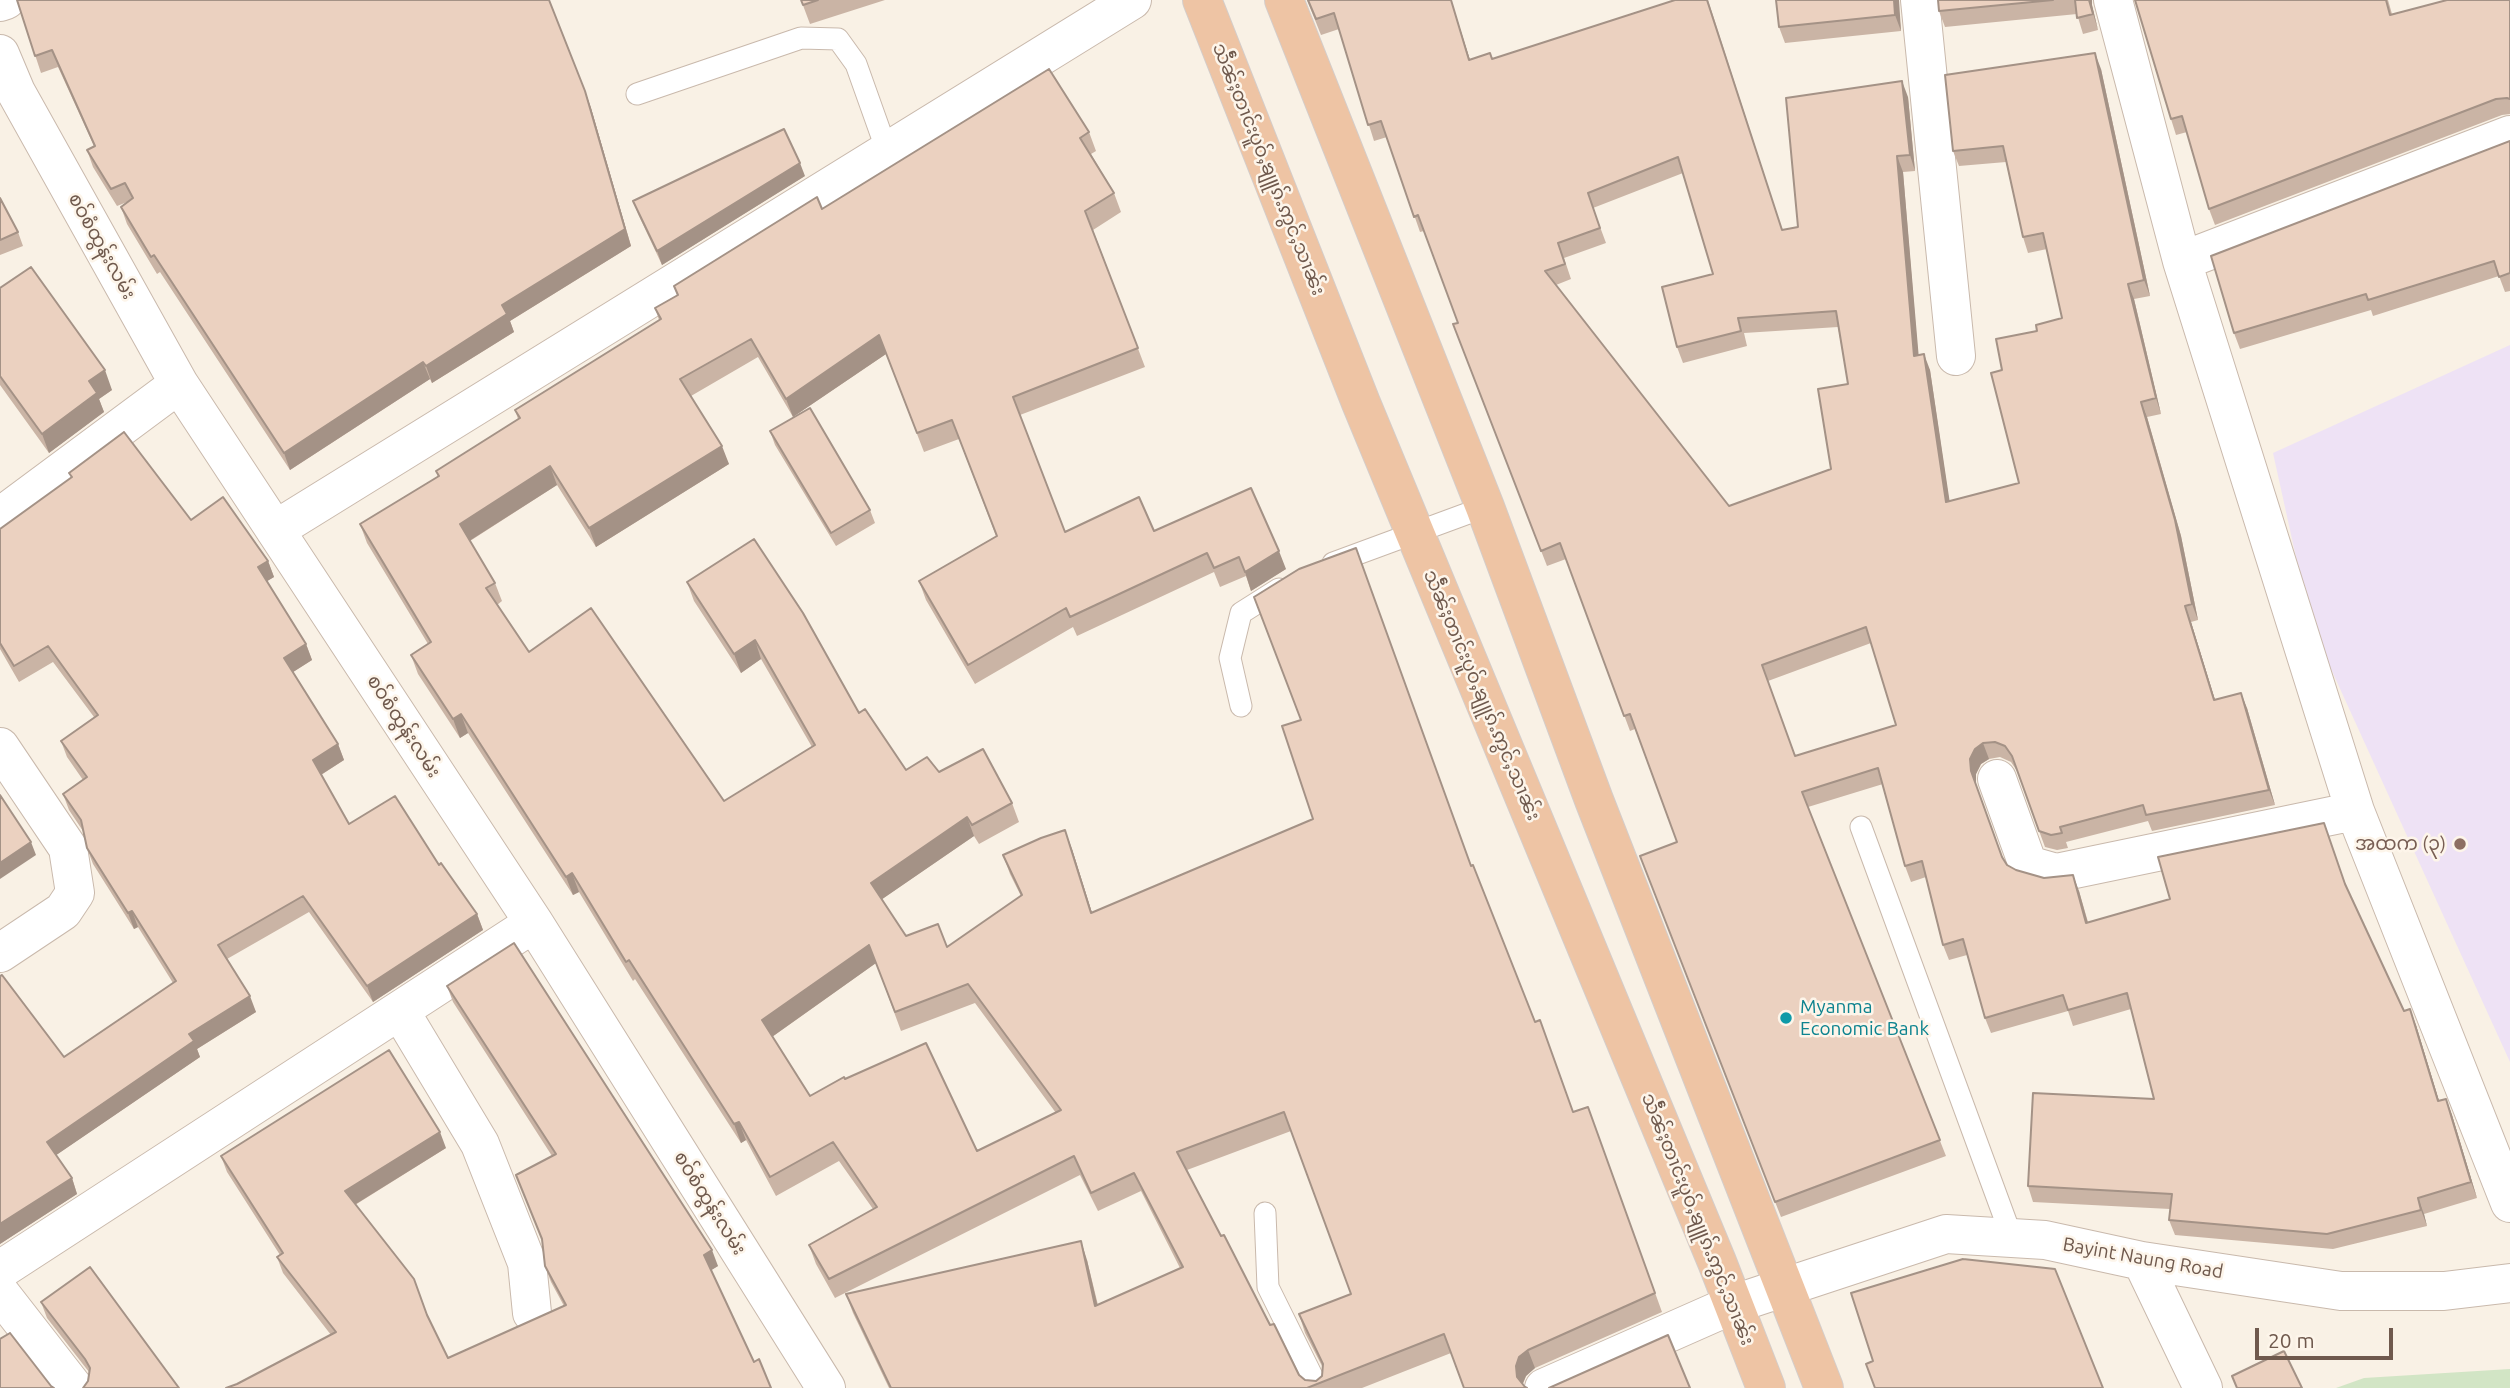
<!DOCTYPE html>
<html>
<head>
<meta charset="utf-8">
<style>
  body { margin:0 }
  #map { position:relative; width:2510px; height:1388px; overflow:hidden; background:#f9f1e5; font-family:Ubuntu,sans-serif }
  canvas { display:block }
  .scale { position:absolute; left:2255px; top:1328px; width:138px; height:32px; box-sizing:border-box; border:4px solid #6f594d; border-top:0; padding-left:9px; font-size:21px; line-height:24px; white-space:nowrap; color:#6f594d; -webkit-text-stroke:5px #fdf5ea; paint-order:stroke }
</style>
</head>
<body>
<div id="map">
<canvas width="2510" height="1388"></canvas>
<div class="scale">20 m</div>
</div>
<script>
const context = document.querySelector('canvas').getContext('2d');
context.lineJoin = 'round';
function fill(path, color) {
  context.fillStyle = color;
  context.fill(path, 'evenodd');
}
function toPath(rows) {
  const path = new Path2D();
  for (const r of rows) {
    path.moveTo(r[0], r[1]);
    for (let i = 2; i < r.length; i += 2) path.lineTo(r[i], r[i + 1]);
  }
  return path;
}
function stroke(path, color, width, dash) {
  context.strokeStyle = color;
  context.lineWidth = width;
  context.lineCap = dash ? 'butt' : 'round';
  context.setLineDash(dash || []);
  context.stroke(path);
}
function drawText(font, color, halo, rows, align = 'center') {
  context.font = font + ' Ubuntu,"Noto Sans Myanmar",sans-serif';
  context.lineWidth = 5;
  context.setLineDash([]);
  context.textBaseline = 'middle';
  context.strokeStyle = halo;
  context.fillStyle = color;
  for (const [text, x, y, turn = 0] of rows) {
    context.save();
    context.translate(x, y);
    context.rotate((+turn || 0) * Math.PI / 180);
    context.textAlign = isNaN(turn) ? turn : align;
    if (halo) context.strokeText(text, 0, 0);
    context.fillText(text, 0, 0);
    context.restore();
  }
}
fill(toPath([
  [2510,345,2510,1062,2311,625,2273,453]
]), '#eee2f5');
fill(toPath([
  [2510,1369,2510,1388,2336,1388,2364,1378]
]), '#d2e5c5');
const service = toPath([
  [637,94,801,38,838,39,856,64,887,151],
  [1333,563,1485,507],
  [1241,706,1230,658,1241,613,1279,589],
  [1861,827,2012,1238],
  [1265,1213,1268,1287,1318,1388]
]);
const minor = toPath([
  [1920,0,1956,356],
  [2113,0,2182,261,2355,811,2510,1203],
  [0,2,6,0],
  [0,54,16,92,179,384,534,923,826,1388],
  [2182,261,2510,135],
  [0,517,179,384],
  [275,530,1132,0],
  [0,747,68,848,75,893,63,911,0,953],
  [1997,779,2028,865,2056,873,2355,811],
  [400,1011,480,1144,527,1263,532,1313],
  [2142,1261,2203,1388],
  [0,1270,534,923],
  [0,1293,74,1388],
  [1544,1388,1734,1304,1946,1234,2045,1240,2142,1261,2341,1291,2444,1291,2510,1283]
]);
const trunk = toPath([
  [1202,0,1361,403,1717,1262,1766,1388],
  [1284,0,1485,507,1594,800,1824,1388]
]);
stroke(service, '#c9b9ac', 23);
stroke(minor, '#c9b9ac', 40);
stroke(trunk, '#d4cdca', 40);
stroke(service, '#fff', 21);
stroke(minor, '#fff', 38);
stroke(trunk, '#eec4a4', 38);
fill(toPath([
  [17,0,585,91,591,108,631,246,510,321,514,332,432,383,430,379,290,470,160,272,157,274,127,224,121,207,127,202,117,206,93,167,87,150,94,146,58,67,41,73],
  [801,0,885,0,810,24],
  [1307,0,1451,0,1470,60,1492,59,1708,0,1782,230,1798,227,1908,97,1915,171,1903,172,1918,355,1930,370,1949,501,2019,483,2002,370,2037,331,2062,318,2047,249,2028,253,2023,237,2006,162,1959,166,1953,151,2101,69,2150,296,2134,299,2161,414,2147,417,2181,536,2198,620,2191,622,2215,700,2247,708,2275,805,2152,831,2148,821,2066,842,2068,848,2057,850,2045,847,2017,771,2011,762,2000,757,1989,759,1981,764,1976,774,1976,786,2002,857,2007,865,2016,870,2079,891,2088,922,2346,886,2404,1011,2416,1025,2439,1101,2446,1099,2452,1115,2477,1198,2424,1214,2427,1226,2333,1249,2175,1235,2169,1220,2170,1209,2033,1202,2028,1186,2154,1099,2131,1009,2073,1026,2068,1011,1991,1033,1985,1018,1967,955,1949,960,1943,945,1926,877,1911,882,1905,866,1883,784,1808,807,1946,1156,1781,1217,1646,872,1677,842,1635,729,1630,731,1566,559,1547,566,1459,340,1458,323,1424,231,1420,232,1387,137,1374,141,1339,29,1321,35],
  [1683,173,1713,274,1677,347,1683,363,1747,346,1744,333,1838,327,1848,384,1831,469,1729,506,1556,285,1571,279,1564,258,1606,243,1593,208],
  [1871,643,1896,725,1795,756,1768,681],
  [1938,0,2092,0,2092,5,2098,30,2083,34,2077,14,1945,27,1939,11],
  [2135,0,2388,0,2392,14,2510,0,2510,114,2502,115,2215,225,2209,209,2187,132,2176,135,2171,119],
  [1898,2,1901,31,1785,43,1779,27],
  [1089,132,1096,151,1091,154,1114,193,1121,212,1093,230,1145,367,1020,415,1065,532,1154,531,1286,569,1251,591,1246,576,1220,587,1214,572,1077,636,1073,627,975,684,926,600,919,581,996,536,959,439,924,452,886,354,793,417,758,357,691,396,729,464,596,547,557,485,470,541,495,583,502,601,497,605,529,652,724,801,812,747,761,659,741,673,694,601,687,582,859,713,906,770,939,772,1012,803,1019,822,979,844,974,836,882,899,906,936,947,947,1021,896,1010,874,1003,855,1072,849,1092,913,1471,866,1573,1112,1588,1107,1662,1312,1535,1368,1526,1376,1523,1384,1451,1353,1362,1388,889,1388,853,1313,846,1294,1087,1260,1098,1305,1180,1268,1141,1191,1098,1211,1080,1175,835,1298,816,1264,809,1245,873,1209,839,1161,776,1196,746,1140,741,1143,635,979,633,981,579,892,573,895,468,733,460,738,418,674,411,655,428,644,367,543,360,524,438,477,436,471,518,419,515,410,659,320,655,308,677,295,674,286,822,209],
  [876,963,901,1031,975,1003,1056,1113,977,1151,845,1079,810,1096,772,1037],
  [1291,1131,1351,1294,1299,1314,1305,1333,1323,1368,1322,1376,1316,1381,1305,1380,1299,1375,1221,1236,1187,1170],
  [2510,141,2510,291,2505,292,2499,276,2373,316,2371,310,2240,349,2234,333],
  [805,176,662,265,638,214,633,201],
  [0,198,18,232,23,246,0,255],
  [0,288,112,390,99,399,104,412,49,453,0,385],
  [770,431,870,510,875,523,836,546,775,445],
  [69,473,191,520,268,561,274,577,267,581,306,644,312,660,293,672,338,744,344,760,321,775,349,824,439,865,477,914,483,930,373,1002,309,912,227,959,256,1012,197,1049,200,1057,56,1155,72,1178,77,1194,0,1244,64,1057,173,983,138,927,134,929,93,864,87,848,83,831,69,810,63,794,83,780,67,757,61,741,94,717,53,662,19,682,0,649,0,529,71,478],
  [447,986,718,1266,711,1270,754,1362,237,1384,331,1335,283,1273,277,1257,280,1255,227,1172,221,1156,446,1148,355,1205,427,1315,448,1358,564,1306,551,1282,545,1266,552,1156,453,1002],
  [41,1302,179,1388,88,1381,89,1372,47,1318]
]), '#cab4a5');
fill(toPath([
  [1451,0,1475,76,1469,60],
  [1894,0,1899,0,1901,31,1895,15],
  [2089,0,2092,0,2092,5,2098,30],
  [2095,53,2101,69,2150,296,2144,280],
  [1902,81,1908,97,1915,171,1910,155],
  [585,91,591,108,631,246,510,321,514,332,432,383,426,366,502,305],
  [1897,156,1903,172,1920,371,1914,356],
  [800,163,805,176,662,265,657,251],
  [2128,284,2134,299,2161,414,2156,398],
  [879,335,886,354,793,417,786,399],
  [1924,354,1930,370,1952,517,1946,502],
  [423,362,430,379,290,470,284,453],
  [105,370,112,390,99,399,104,412,49,453,42,434,89,381],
  [2141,402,2147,417,2181,536,2198,620,2192,604],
  [722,446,729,464,596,547,589,528],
  [550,466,557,485,466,543,460,524],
  [1279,551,1286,569,1251,591,1245,572],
  [268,561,274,577,264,583,258,567],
  [2185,606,2191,622,2220,716,2214,700],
  [755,640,761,659,741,673,734,654],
  [306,644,312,660,290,674,284,658],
  [2241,693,2247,708,2275,805,2269,790],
  [461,714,468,733,460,738,453,719],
  [1983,743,1989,759,1981,764,1976,774,1976,786,1971,771,1970,759,1975,749],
  [338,744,344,760,319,776,313,760],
  [967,817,974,836,878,902,871,883],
  [1065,830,1072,849,1098,932,1091,913],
  [31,842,36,855,0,879,0,863],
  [572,873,579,892,573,895,566,877],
  [2073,875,2079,891,2092,938,2086,923],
  [132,911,138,927,134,929,128,913],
  [477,914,483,930,373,1002,367,986],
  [869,945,876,963,769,1039,762,1020],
  [250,996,256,1012,197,1049,200,1057,52,1158,47,1142,189,1034],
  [2410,1009,2416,1025,2444,1117,2438,1101],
  [2446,1099,2452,1115,2477,1198,2471,1182],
  [739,1122,746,1140,741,1143,734,1124],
  [440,1132,446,1148,351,1207,345,1191],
  [72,1178,77,1194,0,1244,0,1224],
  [2418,1198,2424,1214,2427,1226,2421,1210],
  [1081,1241,1087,1260,1102,1325,1095,1306],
  [712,1250,718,1266,710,1271,704,1255],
  [1528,1350,1535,1368,1526,1376,1522,1385,1517,1377,1516,1366,1519,1357]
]), '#a49286');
const building = toPath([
  [17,0,549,0,585,91,625,229,502,305,507,314,426,366,423,362,284,453,154,255,151,257,121,207,133,198,125,183,111,189,87,150,95,146,52,50,35,56,17,0],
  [801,0,818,0,803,5,801,0],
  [1308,0,1451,0,1469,60,1490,53,1492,59,1675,0,1707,0,1782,230,1798,227,1786,98,1902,81,1910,155,1897,156,1914,356,1924,354,1946,502,2019,483,1991,373,2002,370,1996,339,2037,331,2036,325,2062,318,2043,233,2023,237,2003,146,1953,151,1945,75,2095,53,2144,280,2128,284,2156,398,2141,402,2175,520,2192,604,2185,606,2214,700,2241,693,2269,790,2146,815,2143,805,2060,827,2062,833,2051,835,2039,831,2012,756,2005,746,1995,742,1983,743,1975,749,1970,759,1971,771,2002,857,2007,865,2016,870,2044,878,2073,875,2086,923,2170,899,2158,857,2324,823,2345,884,2404,1011,2410,1009,2438,1101,2446,1099,2471,1182,2418,1198,2421,1210,2327,1234,2169,1220,2172,1194,2028,1186,2033,1093,2154,1099,2127,993,2068,1010,2063,995,1985,1018,1963,939,1943,945,1922,861,1905,866,1878,768,1802,792,1940,1140,1775,1202,1640,856,1677,842,1630,714,1624,716,1560,543,1541,551,1453,324,1458,323,1418,215,1414,217,1381,121,1368,125,1334,13,1316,19,1308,0],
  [1678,157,1713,274,1662,287,1677,347,1741,331,1738,318,1836,311,1848,384,1818,389,1831,469,1729,506,1545,271,1565,264,1558,243,1600,228,1588,193,1678,157],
  [1866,627,1896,725,1795,756,1762,665,1866,627],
  [1776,0,1894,0,1895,15,1779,27,1776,0],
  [1938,0,2053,0,1939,11,1938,0],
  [2075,0,2089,0,2093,14,2077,18,2075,0],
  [2135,0,2386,0,2390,15,2447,0,2510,0,2510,99,2507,98,2496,99,2209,209,2182,116,2171,119,2135,0],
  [1049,69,1089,132,1080,138,1114,193,1085,211,1138,348,1013,397,1065,532,1139,497,1154,531,1251,488,1279,551,1245,572,1239,557,1214,568,1207,553,1070,617,1066,608,968,665,919,581,997,536,952,420,917,433,879,335,786,399,751,339,680,379,722,446,589,528,550,466,460,524,495,583,486,588,529,652,591,608,724,801,815,745,755,640,734,654,687,582,754,539,803,613,859,713,865,709,906,770,927,757,939,772,983,749,1012,803,972,825,967,817,871,883,906,936,938,924,947,947,1022,895,1003,855,1041,838,1065,830,1091,913,1313,819,1282,726,1301,720,1254,597,1299,569,1356,548,1471,866,1473,865,1535,1022,1540,1020,1573,1112,1588,1107,1655,1293,1528,1350,1519,1357,1516,1366,1517,1377,1525,1387,1527,1388,1464,1388,1444,1334,1307,1388,891,1388,846,1294,1081,1241,1095,1306,1183,1267,1134,1173,1091,1193,1074,1156,829,1279,809,1245,877,1207,833,1142,770,1177,739,1122,734,1124,629,960,626,962,572,873,566,877,461,714,453,719,411,655,431,642,360,524,439,476,436,471,520,418,515,410,661,319,655,308,678,295,674,286,817,197,822,209,1049,69],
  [869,945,895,1012,968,984,1061,1110,977,1151,926,1043,845,1079,844,1077,810,1096,762,1020,869,945],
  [1284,1112,1351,1294,1299,1314,1323,1364,1322,1376,1316,1381,1305,1380,1299,1375,1274,1324,1270,1325,1224,1235,1221,1236,1177,1152,1284,1112],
  [784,129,800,163,657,251,633,201,784,129],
  [2510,141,2510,273,2499,277,2494,261,2368,300,2366,294,2234,333,2211,256,2510,141],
  [0,198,18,232,0,240,0,198],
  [31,267,105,370,89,381,97,393,42,434,0,376,0,288,31,267],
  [810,408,870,510,831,533,770,431,810,408],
  [124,432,191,520,223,497,268,561,258,567,306,644,284,658,338,744,313,760,349,824,395,796,439,865,441,863,477,914,367,986,303,896,218,945,250,996,189,1034,194,1041,47,1142,72,1178,0,1224,0,976,2,975,64,1057,176,981,132,911,128,913,87,848,81,820,63,794,87,777,61,741,98,715,48,646,14,666,0,643,0,529,72,477,69,473,124,432],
  [0,795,31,842,0,863,0,795],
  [514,943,712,1250,704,1255,754,1362,759,1359,771,1388,226,1388,237,1384,336,1332,277,1257,283,1253,221,1156,389,1050,440,1132,345,1191,414,1279,427,1315,448,1358,566,1305,545,1266,542,1239,516,1175,556,1154,447,986,514,943],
  [1963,1259,2055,1269,2103,1388,1875,1388,1866,1364,1873,1361,1851,1293,1963,1259],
  [90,1267,179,1388,83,1388,88,1381,90,1368,85,1359,41,1302,90,1267],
  [10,1333,51,1386,54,1388,0,1388,0,1339,10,1333],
  [1668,1335,1690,1388,1549,1388,1668,1335],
  [2284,1351,2302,1388,2237,1388,2232,1376,2284,1351]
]);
fill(building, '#ebd1c0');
stroke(building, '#a49286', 2);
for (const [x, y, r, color] of [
  [2460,844,7,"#8d6e63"],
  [1786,1018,7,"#0f9aa8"]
]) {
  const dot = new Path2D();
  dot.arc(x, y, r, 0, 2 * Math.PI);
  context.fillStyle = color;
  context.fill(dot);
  stroke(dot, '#fdf5ea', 2.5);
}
drawText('19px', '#6f594d', '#fdf5ea', [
  ["သဵႅၼ်ႈတၢင်းပူဝ်ႇၶျူၵ်ႉဢွင်ႇသၢၼ်း",1269,169,68],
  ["စဝ်စံထွန်းလမ်း",102,246,61],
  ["သဵႅၼ်ႈတၢင်းပူဝ်ႇၶျူၵ်ႉဢွင်ႇသၢၼ်း",1482,695,67],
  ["စဝ်စံထွန်းလမ်း",404,726,57],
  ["စဝ်စံထွန်းလမ်း",710,1203,58],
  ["သဵႅၼ်ႈတၢင်းပူဝ်ႇၶျူၵ်ႉဢွင်ႇသၢၼ်း",1698,1219,68],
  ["Bayint Naung Road",2143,1258,10]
]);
drawText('19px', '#785e54', '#fdf5ea', [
  ["အထက (၃)",2446,844]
], 'right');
drawText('19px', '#0d838f', '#fdf5ea', [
  ["Myanma",1800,1007],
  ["Economic Bank",1800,1029]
], 'left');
</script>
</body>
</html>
